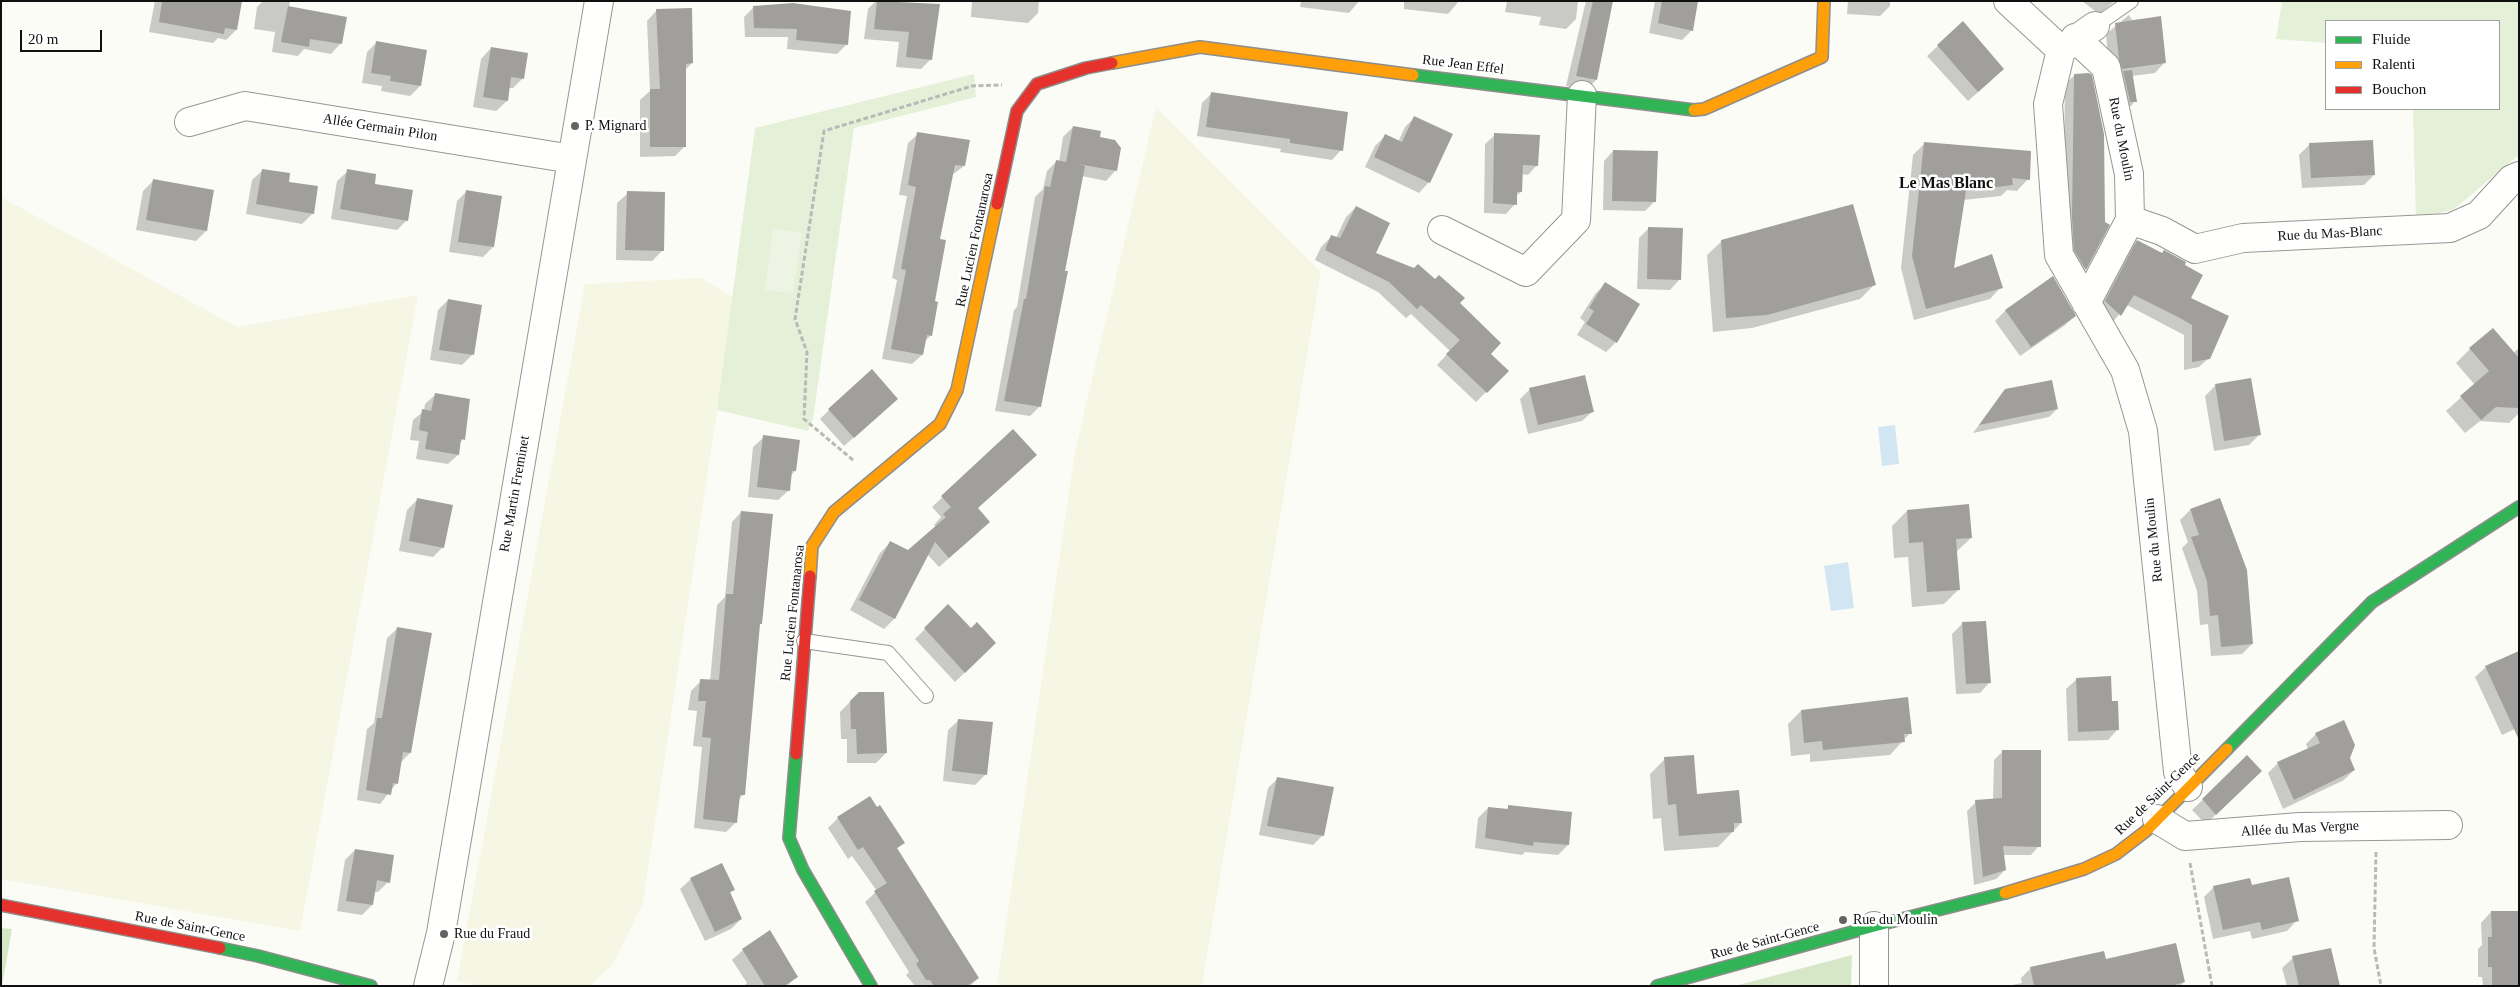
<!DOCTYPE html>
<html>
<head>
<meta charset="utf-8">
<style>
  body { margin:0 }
  #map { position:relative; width:2520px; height:987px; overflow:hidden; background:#fcfcf7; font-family:Georgia,serif }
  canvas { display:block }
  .frame { position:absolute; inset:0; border:2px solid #101010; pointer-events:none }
  .legend { position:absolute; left:2325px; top:20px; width:175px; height:90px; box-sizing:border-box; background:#fff; border:1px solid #9f9f9f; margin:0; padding:6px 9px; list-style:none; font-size:15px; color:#101010 }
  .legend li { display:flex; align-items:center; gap:10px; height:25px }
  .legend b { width:25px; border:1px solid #9f9f9f }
  .scale { position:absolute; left:20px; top:30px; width:82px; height:22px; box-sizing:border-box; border:2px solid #101010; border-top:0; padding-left:6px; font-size:15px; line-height:18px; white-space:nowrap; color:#101010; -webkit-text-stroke:4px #fff; paint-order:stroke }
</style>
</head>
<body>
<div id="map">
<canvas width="2520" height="987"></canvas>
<div class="frame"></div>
<ul class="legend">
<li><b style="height:6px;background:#30b455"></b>Fluide</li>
<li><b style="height:6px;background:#ff9f0a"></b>Ralenti</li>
<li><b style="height:6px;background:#e5322d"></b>Bouchon</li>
</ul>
<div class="scale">20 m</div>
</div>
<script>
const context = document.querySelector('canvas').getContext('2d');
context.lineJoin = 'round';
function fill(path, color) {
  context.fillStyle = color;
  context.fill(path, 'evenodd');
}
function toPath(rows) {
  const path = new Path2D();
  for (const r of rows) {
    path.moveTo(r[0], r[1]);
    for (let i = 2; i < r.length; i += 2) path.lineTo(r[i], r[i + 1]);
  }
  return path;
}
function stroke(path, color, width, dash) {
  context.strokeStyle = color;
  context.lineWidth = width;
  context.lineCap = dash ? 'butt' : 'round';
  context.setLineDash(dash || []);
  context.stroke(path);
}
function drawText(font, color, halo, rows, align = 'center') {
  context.font = font + ' Georgia,serif';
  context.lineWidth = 5;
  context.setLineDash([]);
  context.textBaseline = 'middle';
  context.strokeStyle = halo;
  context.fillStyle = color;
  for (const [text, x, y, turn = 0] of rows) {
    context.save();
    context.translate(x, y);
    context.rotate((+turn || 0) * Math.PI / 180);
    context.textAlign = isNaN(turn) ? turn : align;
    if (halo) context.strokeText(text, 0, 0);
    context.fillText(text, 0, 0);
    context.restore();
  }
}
fill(toPath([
  [1156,107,1321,272,1202,986,997,986,1075,451],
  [1,197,237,327,418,295,300,931,1,879],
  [701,278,734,298,643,903,613,964,589,986,479,986,457,981,585,284]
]), '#f6f6e5');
fill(toPath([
  [2282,1,2519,1,2519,155,2454,209,2416,220,2413,109,2499,109,2499,21,2326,21,2326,43,2276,39],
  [974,74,976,97,854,128,813,419,808,431,717,410,755,128]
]), '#e5f0d9');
fill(toPath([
  [1,928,12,929,2,986,1,986],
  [1852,955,1851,986,1735,986]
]), '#d6e7c8');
fill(toPath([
  [773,228,802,233,793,293,765,290]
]), '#eef4e3');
fill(toPath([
  [1895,425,1899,464,1882,466,1878,427],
  [1848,562,1854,608,1831,611,1824,566]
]), '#d1e6f2');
fill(toPath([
  [155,1,241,1,236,30,226,40,218,38,213,43,149,32],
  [263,1,290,1,289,8,341,43,331,54,304,49,298,56,272,52,275,32,254,29,257,7],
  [876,1,939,5,931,59,921,69,896,67,899,42,864,39,868,9],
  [972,1,1039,1,1038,13,1028,23,971,17],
  [1301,1,1359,1,1349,13,1300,7],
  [1404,1,1459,1,1448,14,1404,9],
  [1507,1,1578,1,1576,19,1566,29,1539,25,1541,17,1505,12],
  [1586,1,1612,1,1596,80,1586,90,1566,86],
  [1655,1,1697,1,1692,30,1682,40,1649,33],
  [1848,1,1890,1,1890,6,1880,16,1847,14],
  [2082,1,2115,1,2099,14],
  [754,7,846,45,837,54,787,49,788,37,745,37,744,17],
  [657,10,692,63,685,70,685,146,675,156,640,157,640,100,650,91,647,21],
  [2129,15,2132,20,2160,17,2165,62,2155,73,2132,76,2135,101,2131,106,2125,107,2109,70,2106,34],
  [1963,23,1993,79,1968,101,1927,56],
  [377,42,420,86,410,96,381,91,382,86,362,83,367,52],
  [491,48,523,78,513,88,508,88,507,101,496,111,473,107,481,59],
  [2075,75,2104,223,2108,225,2085,269,2076,278,2063,227,2065,84],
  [1212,93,1341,150,1332,160,1280,152,1281,149,1197,136,1202,103],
  [1415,117,1429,182,1419,193,1365,167,1375,146,1385,136,1398,142,1405,127],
  [1073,127,1098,138,1115,171,1106,181,1082,176,1040,406,1030,416,995,411,1014,310,1017,307,1035,197,1043,189,1047,171,1057,161,1059,162,1063,137],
  [918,134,964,166,952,175,939,240,931,335,925,341,922,355,912,364,882,359,897,280,892,278,907,196,899,195,908,143],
  [1495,135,1537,165,1528,175,1521,174,1521,192,1515,197,1515,204,1506,214,1484,213,1485,144],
  [1924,144,2028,179,2017,191,2007,190,2001,196,1963,200,1953,269,2001,287,1990,299,1914,320,1901,268,1913,155],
  [2309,145,2374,175,2364,185,2302,188,2299,155],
  [1613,151,1655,201,1645,211,1603,210,1604,161],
  [263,170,287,183,313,213,302,224,246,214,252,180],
  [348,171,373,185,407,220,397,230,331,219,337,181],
  [153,181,212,191,206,231,196,241,136,230,143,191],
  [467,191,493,247,483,257,449,252,457,201],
  [628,193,662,251,652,261,616,260,617,203],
  [1356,207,1374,253,1458,304,1489,354,1507,371,1476,402,1437,365,1450,351,1411,314,1406,318,1378,292,1315,260,1321,247,1332,236,1336,238,1346,217],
  [1649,228,1680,279,1670,290,1637,289,1639,238],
  [1722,241,1874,285,1860,299,1752,328,1713,332,1707,255],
  [2137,241,2161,254,2189,298,2209,358,2199,367,2184,370,2184,335,2127,305,2111,324,2096,311,2128,250],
  [2053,278,2075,316,2064,326,2020,356,1995,321,2005,311],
  [1605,284,1639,305,1616,342,1606,352,1577,335,1585,322,1580,318,1595,294],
  [448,300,481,306,472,355,462,365,430,360,438,310],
  [2519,348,2519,413,2509,423,2480,421,2465,433,2446,411,2475,385,2456,363,2470,349,2513,353],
  [2250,379,2259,435,2249,445,2214,451,2205,396,2215,386],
  [1530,389,1593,411,1582,421,1528,434,1520,399],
  [2005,390,2057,409,2049,417,1973,433],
  [435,395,463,439,460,443,458,455,448,464,416,459,419,441,410,440,413,420,424,411,425,404],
  [887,408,844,446,820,419,829,410],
  [1013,431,977,509,979,532,939,567,927,554,894,619,884,629,850,610,880,553,890,543,908,552,936,527,934,525,941,517,932,507],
  [764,437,795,471,790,476,789,490,778,500,748,497,753,447],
  [417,500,443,547,433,557,399,551,407,510],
  [2190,510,2252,644,2242,654,2211,656,2208,624,2200,625,2197,591,2182,548,2188,542,2180,520],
  [1907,511,1971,538,1956,552,1959,589,1944,604,1912,607,1908,557,1894,558,1892,526],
  [741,512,761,623,758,627,743,795,738,800,736,822,726,832,694,828,702,747,693,746,697,711,688,710,691,691,701,681,710,681,717,605,725,597,732,522],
  [948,606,971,630,995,643,955,682,915,639],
  [1985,622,1990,682,1980,693,1956,694,1952,634,1962,624],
  [398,628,410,753,400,763,396,784,380,804,357,800,367,729,374,723,387,638],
  [2486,667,2519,727,2502,735,2475,677],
  [2077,679,2111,703,2118,729,2108,740,2068,741,2066,689],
  [859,693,886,753,876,763,847,763,847,739,841,739,840,712],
  [1801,711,1910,733,1890,755,1810,762,1810,754,1791,756,1788,724],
  [959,720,986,774,975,785,943,781,948,730],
  [2316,734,2349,758,2354,770,2344,780,2283,809,2268,773,2278,763,2308,750,2306,744],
  [2003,751,2039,846,2031,855,2003,855,2005,870,1996,879,1974,885,1967,811,1976,802,1993,800,1994,760],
  [2247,757,2261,771,2206,824,2192,810],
  [1665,759,1696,795,1741,823,1718,847,1664,851,1661,818,1653,819,1650,774],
  [1278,778,1323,835,1313,845,1259,835,1268,788],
  [1509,807,1568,845,1558,855,1525,852,1522,855,1475,848,1478,818,1488,808,1506,810],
  [838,818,903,843,896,849,978,978,970,986,915,986,906,975,909,972,865,902,877,891,852,856,848,859,828,828],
  [355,850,388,882,378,892,374,892,372,905,362,915,337,911,345,860],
  [691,879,733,890,729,894,741,919,731,929,705,941,680,889],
  [2214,887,2297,920,2287,931,2252,939,2250,931,2213,939,2204,897],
  [2491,912,2519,986,2483,986,2482,977,2478,977,2478,949,2482,945,2481,923],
  [743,950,796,977,787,986,744,986,747,983,732,960],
  [2293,958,2338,986,2287,986,2282,968],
  [2105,961,2184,982,2180,986,2007,986,2022,983,2021,978,2031,968]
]), '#0003');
fill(toPath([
  [162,1,242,1,237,30,225,28,224,34,159,22],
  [877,1,940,4,932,60,906,57,909,32,874,29],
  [1593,1,1613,1,1597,80,1576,76],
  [1662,1,1698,1,1693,31,1658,23],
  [793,3,851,11,848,45,796,40,797,29,754,28,753,6],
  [288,6,347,17,342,44,310,39,309,47,281,42],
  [692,8,693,63,686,64,686,147,650,147,650,89,660,89,656,9],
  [2161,16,2166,63,2122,69,2119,59,2115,23],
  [1963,21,2004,69,1978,92,1937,45],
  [376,41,427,50,421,86,390,81,391,76,371,73],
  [491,47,528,53,524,79,511,77,508,101,483,97],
  [2132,70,2137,102,2130,102,2123,71],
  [2089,73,2092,75,2104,134,2105,222,2110,225,2086,270,2074,250,2072,217,2074,74],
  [1211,92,1348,112,1343,151,1290,143,1290,139,1206,127],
  [1414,116,1453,134,1430,183,1374,157,1385,134,1402,142],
  [1073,126,1101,131,1100,137,1115,140,1121,148,1117,171,1078,164,1085,166,1065,271,1068,271,1041,407,1004,401,1024,299,1026,299,1045,186,1050,187,1056,160,1066,162],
  [917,132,970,140,965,166,955,165,940,239,946,240,935,301,938,302,932,336,927,335,923,355,891,349,906,270,901,269,916,187,908,185],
  [1494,133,1540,135,1538,166,1523,165,1522,192,1517,192,1517,205,1493,203],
  [2373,140,2375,175,2311,178,2309,143],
  [1924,142,2031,151,2030,180,2012,178,2013,185,1966,191,1954,268,1992,254,2003,288,1926,309,1912,256],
  [1613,150,1658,151,1656,202,1612,201],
  [262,169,290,173,289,182,318,186,314,214,256,204],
  [347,169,376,174,375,184,413,190,408,221,340,209],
  [153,179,214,190,207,231,146,220],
  [466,190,502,196,494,247,458,242],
  [627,191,665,192,664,251,625,250],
  [1853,204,1876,285,1767,315,1726,318,1721,240],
  [1356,206,1390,223,1376,253,1414,268,1418,264,1435,279,1439,275,1465,298,1460,303,1501,343,1491,354,1509,371,1487,393,1446,354,1460,340,1421,305,1417,309,1389,282,1325,250,1331,235,1340,238],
  [1648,227,1683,228,1681,280,1647,279],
  [2137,240,2162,253,2164,250,2186,262,2185,265,2203,275,2191,298,2229,316,2210,359,2192,362,2192,325,2180,318,2134,295,2121,316,2105,301],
  [2053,276,2076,316,2031,347,2005,310],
  [1605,282,1640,304,1617,343,1586,324,1594,311,1589,308],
  [448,299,482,305,474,355,439,350],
  [2493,328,2519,358,2519,408,2496,407,2481,420,2460,396,2489,371,2469,348],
  [872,369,898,399,854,438,828,409],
  [1585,375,1594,412,1538,425,1529,388],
  [2251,378,2261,435,2224,441,2215,384],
  [2052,380,2058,409,1979,425,2005,389],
  [435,393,470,399,465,440,461,439,459,455,425,449,428,432,419,430,422,409,431,411],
  [1013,429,1037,455,978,508,990,522,949,558,935,542,895,619,859,600,890,541,908,550,946,517,943,514,951,507,941,496],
  [763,435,800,440,796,471,792,471,790,491,757,487],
  [417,498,453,505,444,548,409,541],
  [2220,498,2247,570,2253,644,2221,647,2218,615,2210,616,2207,581,2191,537,2199,535,2190,509],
  [1969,504,1972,538,1956,539,1960,590,1927,592,1923,542,1909,543,1907,510],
  [741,511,773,514,762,624,760,624,745,795,740,795,737,823,703,819,711,738,702,737,706,701,698,701,700,679,719,680,726,594,733,594],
  [948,604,971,628,977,622,996,643,965,673,924,628],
  [1986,621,1991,683,1966,684,1962,622],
  [397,627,432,633,411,753,403,752,398,784,393,783,391,795,366,790,377,718,382,718],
  [2519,651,2519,740,2485,666],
  [2111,676,2112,701,2118,701,2119,730,2078,732,2076,678],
  [859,692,884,692,887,753,857,754,856,729,851,729,850,701],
  [1908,697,1912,734,1904,734,1905,742,1823,750,1822,741,1804,743,1801,710],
  [958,719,993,722,987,775,952,771],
  [2344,720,2355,745,2350,758,2355,770,2294,800,2277,762,2320,743,2315,733],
  [2002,750,2041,750,2041,847,2003,846,2006,870,1983,877,1975,800,2002,798],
  [1694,755,1697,794,1739,790,1742,823,1734,823,1734,832,1679,836,1676,804,1668,805,1664,757],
  [2247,755,2262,771,2216,815,2202,799],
  [1277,777,1334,787,1324,836,1267,826],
  [870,796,877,807,880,805,905,843,897,848,979,978,967,986,934,986,930,980,926,980,916,964,919,961,874,891,887,883,863,847,858,850,837,817],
  [1508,805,1572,812,1569,845,1534,842,1533,846,1485,838,1488,807,1508,809],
  [355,849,394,855,390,883,377,880,373,905,346,901],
  [722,863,735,890,730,892,742,919,715,932,690,878],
  [2289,877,2299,921,2262,930,2260,922,2223,930,2213,886,2250,878,2252,885],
  [2491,911,2519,911,2519,986,2492,986,2492,967,2488,967,2488,937,2492,937],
  [770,930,798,977,784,986,765,986,742,949],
  [2176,943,2185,982,2171,986,2034,986,2030,967,2104,951,2106,959],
  [2331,948,2340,986,2299,986,2292,956]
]), '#a09f9c');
const lane = toPath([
  [2095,26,2131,1],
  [804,641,888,653,926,696]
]);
const street = toPath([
  [2008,1,2061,50],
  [2095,26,2061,50,2048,104,2059,255,2125,370,2143,431,2178,772,2188,787],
  [2075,38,2106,67,2129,174,2130,220,2086,303],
  [189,122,245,106,572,159],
  [2130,220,2162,231,2195,249,2243,238,2450,228,2479,215,2512,179,2519,176],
  [1442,230,1526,272,1576,220,1582,95],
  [2157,819,2185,836,2300,827,2448,825],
  [428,986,441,933,599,1],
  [1874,986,1874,926]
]);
const fast = toPath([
  [1413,75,1694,110],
  [2227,749,2372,602,2519,507],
  [796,754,789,838,803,870,871,986],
  [220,948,258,956,371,986],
  [1657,986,1874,926,2005,893]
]);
const slow = toPath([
  [1112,63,1200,47,1413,75],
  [1694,110,1704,109,1822,57,1824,1],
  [810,576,812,546,834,512,940,424,957,390,997,204],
  [2005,893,2084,869,2116,854,2146,831,2227,749]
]);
const jam = toPath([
  [997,204,1017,111,1037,84,1086,68,1112,63],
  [796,754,810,576],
  [1,905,220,948]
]);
stroke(lane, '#969694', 16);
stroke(street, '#969694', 30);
stroke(fast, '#8d8d8b', 14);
stroke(slow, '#8d8d8b', 14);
stroke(jam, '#8d8d8b', 14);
stroke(toPath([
  [853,460,804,419,807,352,795,319,824,131,972,86,1002,85],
  [2376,852,2374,948,2381,986],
  [2190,863,2212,986]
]), '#b9b9b8', 3, [5, 2.5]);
stroke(lane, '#fffffe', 14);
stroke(street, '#fffffe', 28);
stroke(fast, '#30b455', 11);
stroke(slow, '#ff9f0a', 11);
stroke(jam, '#e5322d', 11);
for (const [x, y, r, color] of [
  [575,126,5,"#636361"],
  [1843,920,5,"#636361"],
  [444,934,5,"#636361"]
]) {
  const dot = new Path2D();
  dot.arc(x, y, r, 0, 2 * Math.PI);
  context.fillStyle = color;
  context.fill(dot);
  stroke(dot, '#fff', 2);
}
drawText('14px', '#101010', '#fff', [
  ["Rue Jean Effel",1463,65,7],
  ["Allée Germain Pilon",380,128,9],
  ["Rue du Moulin",2121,139,79],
  ["Rue du Mas-Blanc",2330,234,-3],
  ["Rue Lucien Fontanarosa",975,240,-78],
  ["Rue Martin Freminet",515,494,-80],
  ["Rue du Moulin",2154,540,-96],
  ["Rue Lucien Fontanarosa",793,613,-84],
  ["Rue de Saint-Gence",2158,794,-44],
  ["Allée du Mas Vergne",2300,829,-3],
  ["Rue de Saint-Gence",190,927,11],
  ["Rue de Saint-Gence",1765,941,-15]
]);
drawText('14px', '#101010', '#fff', [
  ["P. Mignard",585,126],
  ["Rue du Moulin",1853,920],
  ["Rue du Fraud",454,934]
], 'left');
drawText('bold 16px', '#101010', '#fff', [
  ["Le Mas Blanc",1946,184]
]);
</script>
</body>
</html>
